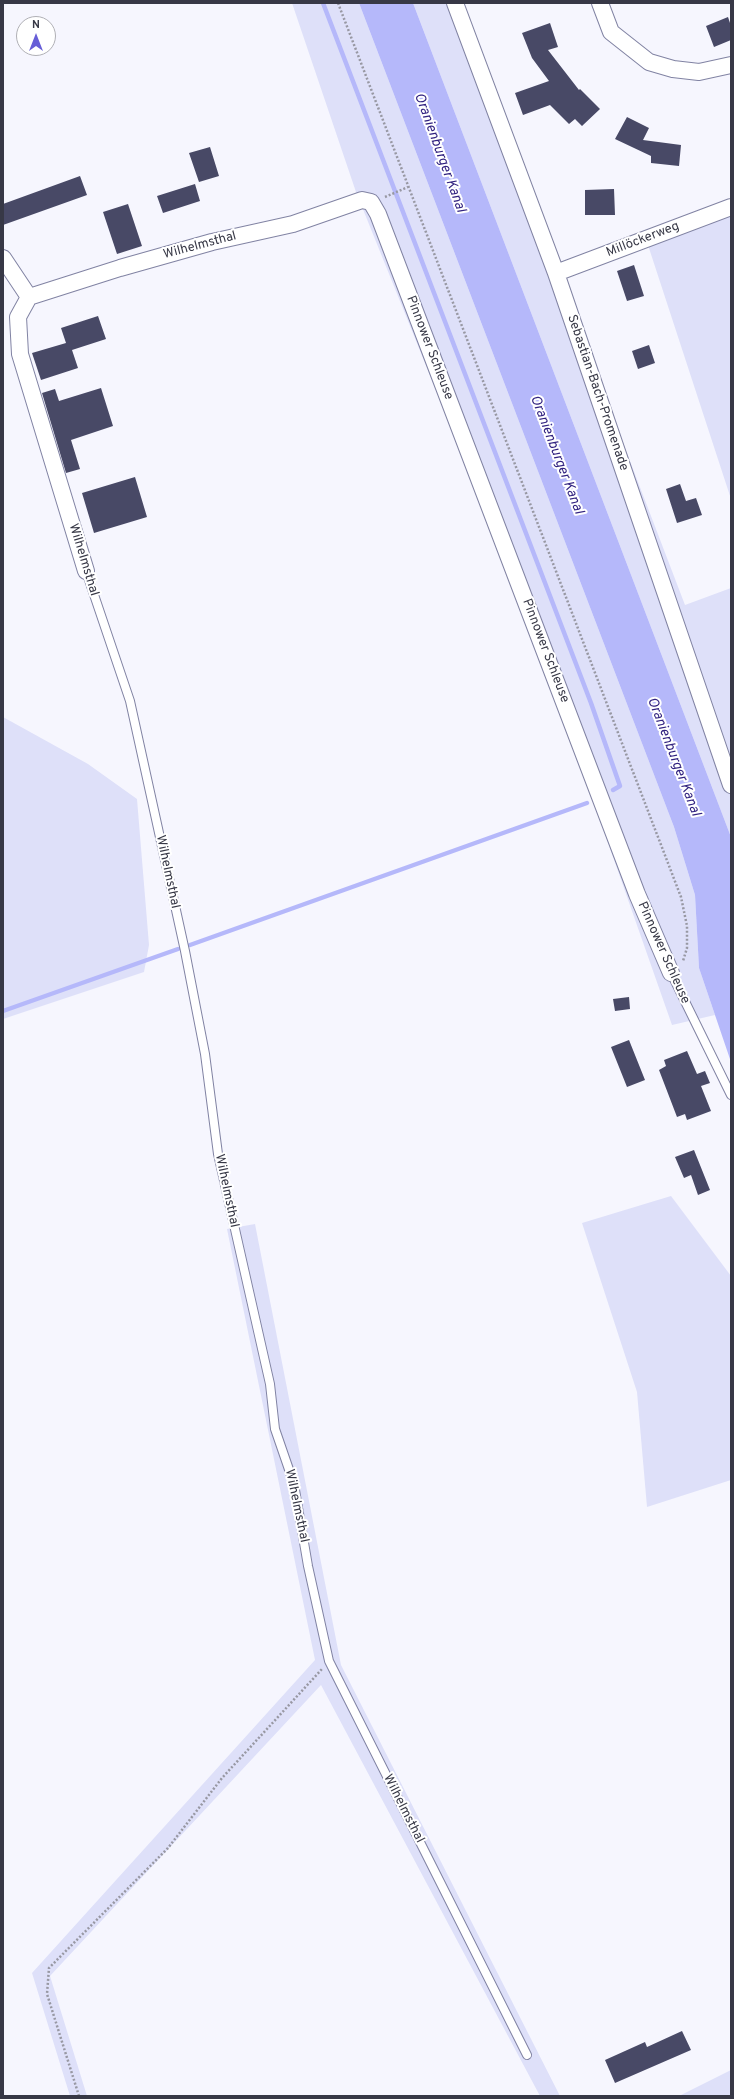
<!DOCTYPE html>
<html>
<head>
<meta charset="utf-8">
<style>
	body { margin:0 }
	#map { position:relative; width:734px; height:2099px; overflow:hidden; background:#f6f6fe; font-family:Overpass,sans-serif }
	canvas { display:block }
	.frame { position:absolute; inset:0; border:4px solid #373846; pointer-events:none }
	.north { position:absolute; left:16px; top:16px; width:40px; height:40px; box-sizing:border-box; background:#fff; border:1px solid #afafb5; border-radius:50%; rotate:0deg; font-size:11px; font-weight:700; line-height:16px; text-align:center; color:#373846 }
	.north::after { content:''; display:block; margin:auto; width:14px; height:18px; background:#675ed7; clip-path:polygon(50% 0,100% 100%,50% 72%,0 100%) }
</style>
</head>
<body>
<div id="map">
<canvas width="734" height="2099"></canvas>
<div class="frame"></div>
<div class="north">N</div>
</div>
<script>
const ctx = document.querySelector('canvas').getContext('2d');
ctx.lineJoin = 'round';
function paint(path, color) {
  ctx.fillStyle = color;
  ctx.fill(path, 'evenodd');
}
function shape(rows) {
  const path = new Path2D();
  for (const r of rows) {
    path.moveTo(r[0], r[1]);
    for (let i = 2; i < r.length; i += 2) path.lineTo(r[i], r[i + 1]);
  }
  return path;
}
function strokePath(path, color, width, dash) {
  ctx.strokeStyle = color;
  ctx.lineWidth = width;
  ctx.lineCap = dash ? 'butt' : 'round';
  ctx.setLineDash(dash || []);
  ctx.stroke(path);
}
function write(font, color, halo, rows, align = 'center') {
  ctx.font = font + ' Overpass,sans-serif';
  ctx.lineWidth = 4;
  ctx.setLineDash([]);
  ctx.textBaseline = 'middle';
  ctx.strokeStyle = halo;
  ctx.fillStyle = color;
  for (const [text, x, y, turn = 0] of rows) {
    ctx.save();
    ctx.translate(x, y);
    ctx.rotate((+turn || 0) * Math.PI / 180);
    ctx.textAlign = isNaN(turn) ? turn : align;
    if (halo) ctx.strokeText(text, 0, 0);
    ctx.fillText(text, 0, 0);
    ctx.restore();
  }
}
paint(shape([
	[292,3,359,3,674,827,695,895,699,968,715,1015,672,1025,599,817,593,780,356,192],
	[413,3,455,3,685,605,731,588,731,837],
	[731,210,731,499,647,242],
	[3,717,88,764,137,799,149,945,144,972,3,1019],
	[671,1196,731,1276,731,1480,647,1507,637,1392,582,1223],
	[255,1224,341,1665,560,2096,540,2096,321,1685,50,1976,87,2096,70,2096,32,1973,315,1660,227,1229],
	[731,2070,731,2096,679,2096]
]), '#dee0f9');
paint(shape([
	[359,3,413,3,731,837,731,1062,699,968,695,895,674,827]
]), '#b5b8fa');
strokePath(shape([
	[323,3,591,703,620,786,613,790],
	[190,945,587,803],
	[3,1011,178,949]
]), '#b5b8fa', 4.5);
paint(shape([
	[728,17,731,26,731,40,714,47,706,26],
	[550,23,558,47,548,50,579,90,580,89,600,109,582,126,575,119,569,124,550,105,523,115,515,93,549,81,532,58,522,33],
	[627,117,649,128,643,140,681,145,679,166,651,163,651,156,615,139],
	[210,147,219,176,199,182,189,153],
	[80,176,87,195,3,225,3,204],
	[195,184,200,201,163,213,157,196],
	[614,189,615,215,585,215,585,190],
	[128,204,142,246,117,254,103,212],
	[634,265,644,296,627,301,617,271],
	[98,316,106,339,72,350,78,368,41,380,32,353,66,343,61,328],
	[649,345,655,363,638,369,632,351],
	[101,388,113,426,71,440,80,469,66,473,42,393,55,389,59,401],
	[135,477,147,517,94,533,82,493],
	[680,484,686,501,696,498,702,515,677,523,666,489],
	[629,997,630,1009,615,1011,613,999],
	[629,1040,645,1080,627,1087,611,1047],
	[687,1051,697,1074,705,1071,710,1083,701,1086,711,1111,687,1120,685,1114,677,1117,659,1070,666,1066,664,1060],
	[694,1150,710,1190,698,1195,691,1175,684,1178,675,1157],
	[682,2031,691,2050,615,2083,605,2060,645,2042,647,2047]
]), '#484966');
const lane = shape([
	[86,571,130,701,185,951,205,1054,218,1154,270,1384,275,1429,294,1484,308,1566,329,1661,527,2055],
	[671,973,731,1095]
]);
const street = shape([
	[455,3,556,273,731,785],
	[600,3,611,32,649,62,673,69,699,72,731,65],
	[3,258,29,297],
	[556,273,731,207],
	[86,571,20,354,18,317,29,297,120,268,212,242,293,224,362,200,371,202,378,214,637,894,671,973]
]);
strokePath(lane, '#8183a3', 10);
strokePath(street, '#8183a3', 18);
strokePath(shape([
	[338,3,681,897,687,926,687,948,683,961],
	[385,197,408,187],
	[79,2096,47,1994,49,1968,168,1848,222,1778,322,1669]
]), '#9898a3', 2.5, [2, 2]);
strokePath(lane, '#fff', 8);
strokePath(street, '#fff', 16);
write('13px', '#373846', '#fff', [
	["Millöckerweg",643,240,-21],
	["Wilhelmsthal",200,246,-15],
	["Pinnower Schleuse",429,348,69],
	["Sebastian-Bach-Promenade",597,393,71],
	["Wilhelmsthal",83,560,73],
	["Pinnower Schleuse",545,651,69],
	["Wilhelmsthal",167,872,78],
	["Pinnower Schleuse",663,953,66],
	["Wilhelmsthal",226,1191,78],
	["Wilhelmsthal",296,1506,78],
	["Wilhelmsthal",403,1809,63]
]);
write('italic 14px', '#322380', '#fff', [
	["Oranienburger Kanal",439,153,70],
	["Oranienburger Kanal",556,455,69],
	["Oranienburger Kanal",673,757,69]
]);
</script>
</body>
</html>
